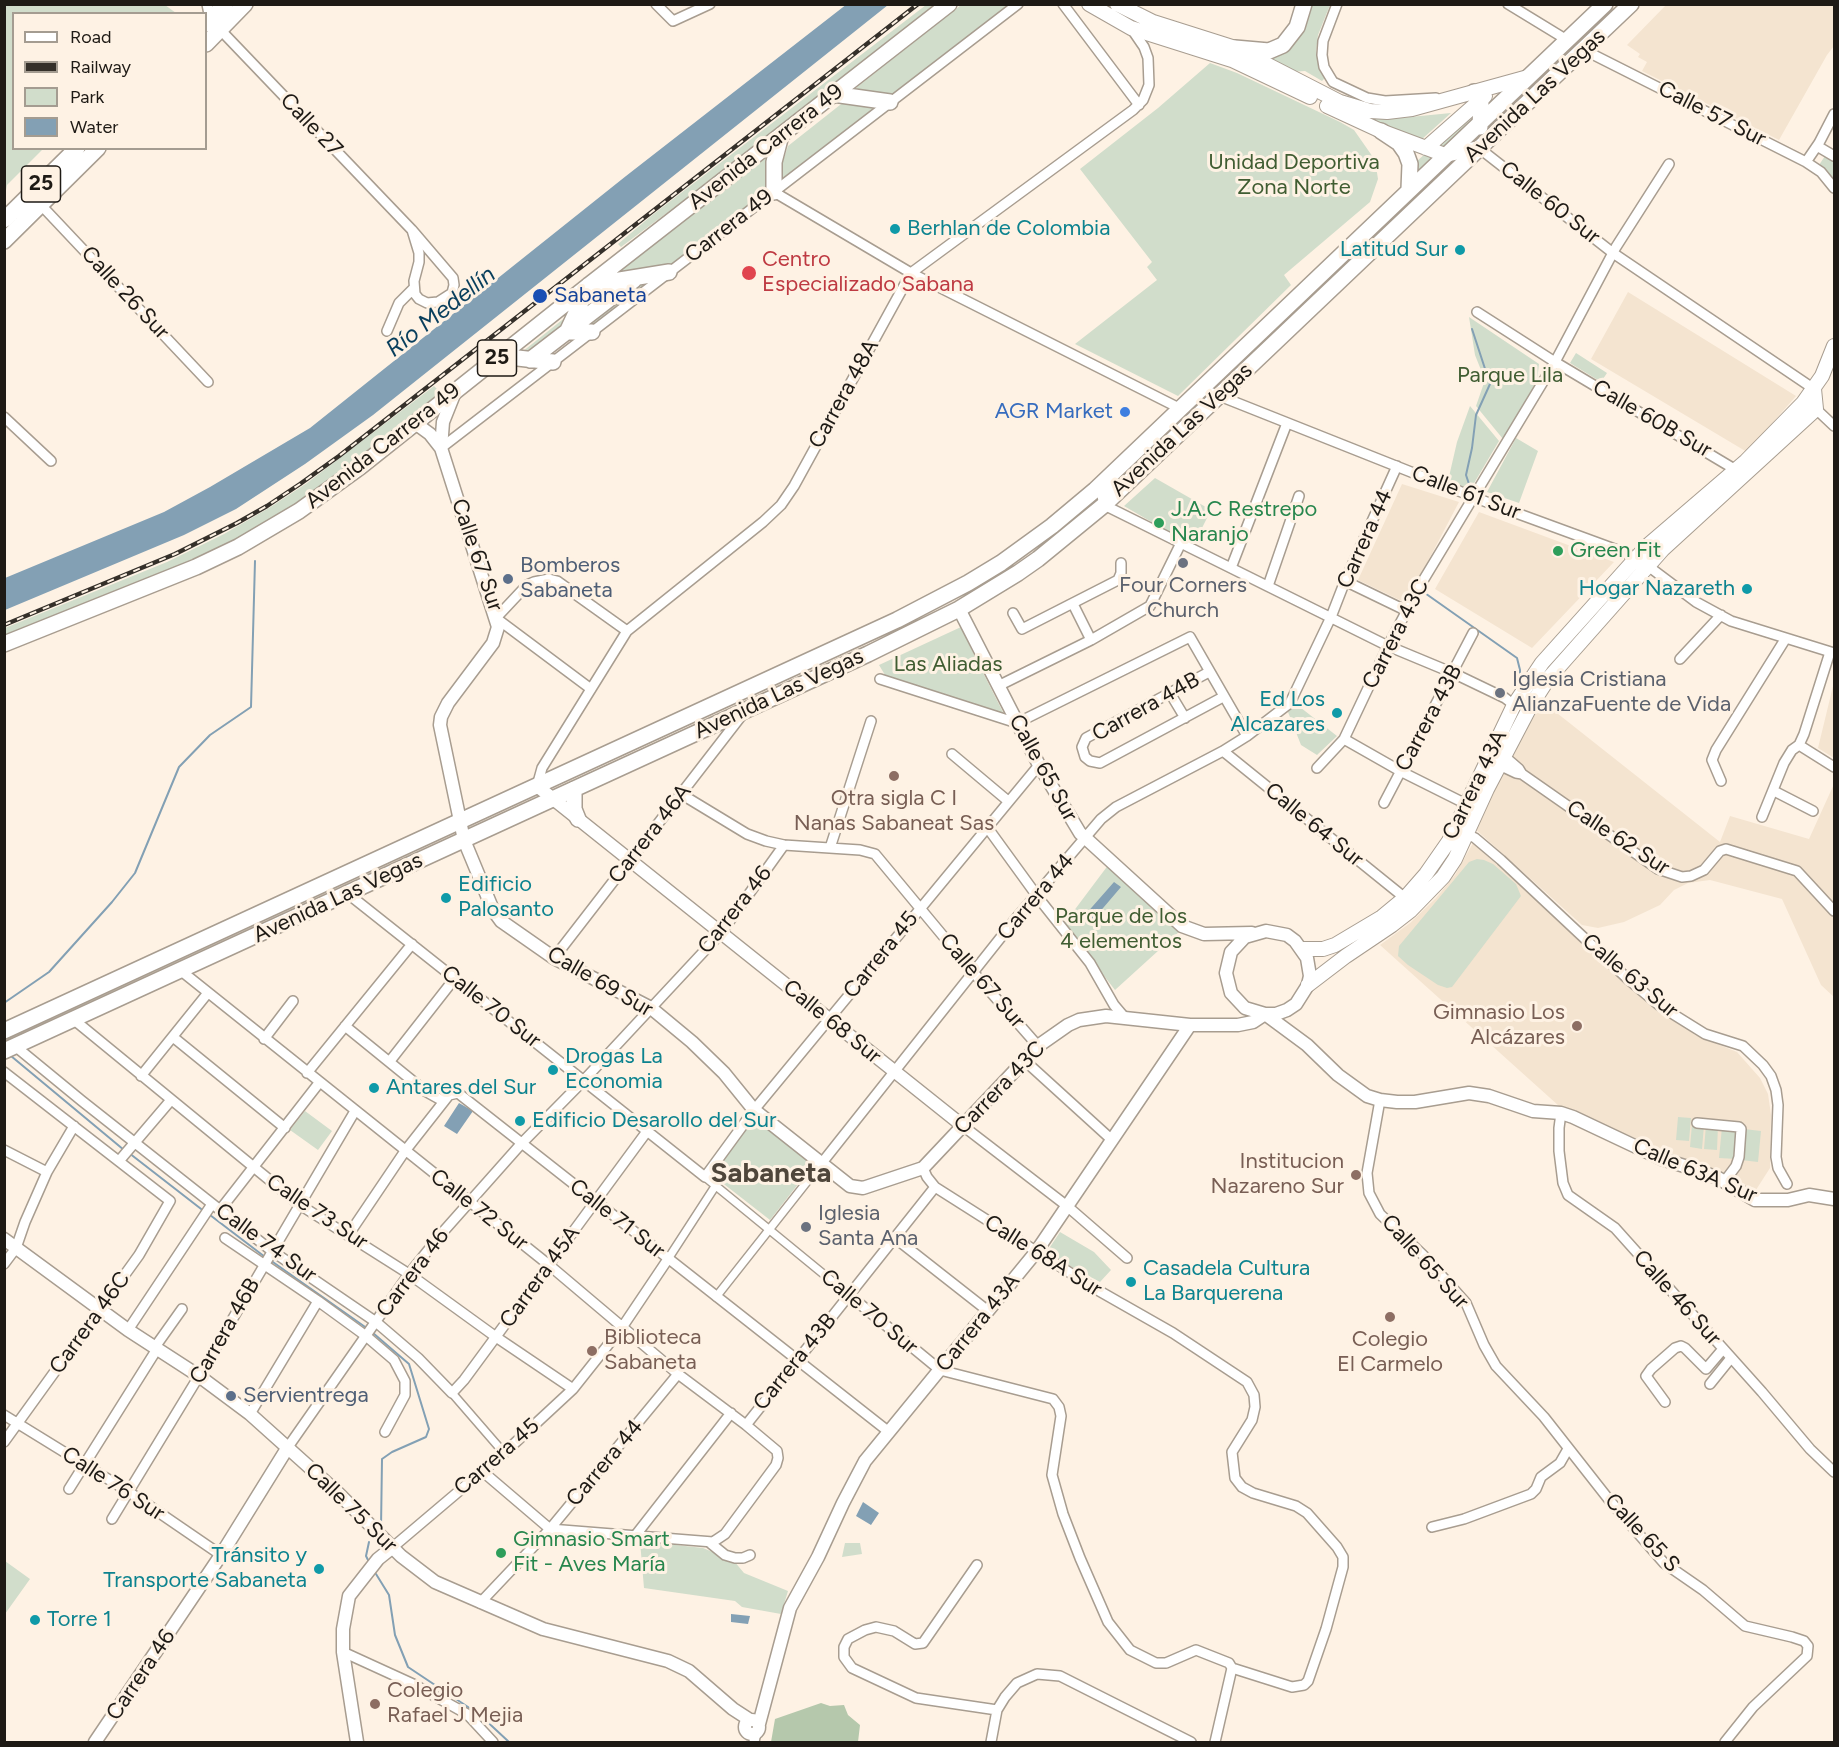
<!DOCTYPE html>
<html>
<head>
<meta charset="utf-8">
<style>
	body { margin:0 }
	#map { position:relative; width:1839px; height:1747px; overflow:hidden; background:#fef2e4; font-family:Figtree,sans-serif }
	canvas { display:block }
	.frame { position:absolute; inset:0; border:6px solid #1e1a15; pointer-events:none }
	.legend { position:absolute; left:12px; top:12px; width:195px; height:138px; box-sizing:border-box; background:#fef2e4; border:2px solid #a49c91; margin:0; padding:8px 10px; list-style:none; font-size:18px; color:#1e1a15 }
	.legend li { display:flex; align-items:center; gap:12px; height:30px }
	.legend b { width:30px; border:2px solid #a49c91 }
</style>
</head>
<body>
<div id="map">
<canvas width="1839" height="1747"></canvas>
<div class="frame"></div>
<ul class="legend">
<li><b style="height:8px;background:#fff"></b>Road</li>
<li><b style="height:8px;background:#35302a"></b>Railway</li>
<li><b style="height:16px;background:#d1ddcb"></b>Park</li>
<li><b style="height:16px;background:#83a0b4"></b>Water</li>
</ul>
</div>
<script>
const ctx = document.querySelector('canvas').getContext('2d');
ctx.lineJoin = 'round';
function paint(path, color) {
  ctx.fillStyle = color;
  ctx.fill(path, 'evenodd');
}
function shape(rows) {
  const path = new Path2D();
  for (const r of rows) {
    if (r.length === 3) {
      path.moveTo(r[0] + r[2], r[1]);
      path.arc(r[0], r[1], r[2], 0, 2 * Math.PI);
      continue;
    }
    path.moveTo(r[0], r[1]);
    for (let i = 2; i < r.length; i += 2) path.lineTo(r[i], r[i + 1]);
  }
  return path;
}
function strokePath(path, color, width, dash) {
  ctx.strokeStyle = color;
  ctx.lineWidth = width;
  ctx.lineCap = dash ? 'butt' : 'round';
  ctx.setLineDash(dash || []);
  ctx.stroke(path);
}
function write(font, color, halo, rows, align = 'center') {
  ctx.font = font + ' Figtree,sans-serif';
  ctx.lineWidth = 6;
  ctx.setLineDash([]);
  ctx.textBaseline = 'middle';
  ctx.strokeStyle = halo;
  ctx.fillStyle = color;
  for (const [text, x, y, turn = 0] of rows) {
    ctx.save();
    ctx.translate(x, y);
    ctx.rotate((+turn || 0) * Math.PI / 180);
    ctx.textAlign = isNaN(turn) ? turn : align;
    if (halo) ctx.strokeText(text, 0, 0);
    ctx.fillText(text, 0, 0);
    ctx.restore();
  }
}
paint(shape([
	[1667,4,1834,5,1834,46,1827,55,1779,140,1642,71,1647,62,1638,57,1640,54,1627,45],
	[1628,292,1796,396,1747,452,1591,359],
	[1402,484,1459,502,1406,603,1358,580],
	[1479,512,1614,562,1532,648,1435,589],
	[1834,682,1834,758,1818,748],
	[1543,702,1720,842,1730,816,1809,839,1834,784,1834,997,1821,985,1782,899,1710,880,1688,883,1674,890,1660,905,1624,922,1598,928,1582,925,1473,827,1505,764],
	[1473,843,1639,994,1674,1017,1695,1035,1737,1052,1760,1078,1768,1094,1771,1115,1770,1168,1754,1193,1728,1177,1559,1106,1380,945,1410,923,1436,898,1455,875]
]), '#f4e4d0');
paint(shape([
	[5,4,165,5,176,13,14,14,14,148,43,149,7,185,5,196],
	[926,5,938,5,730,166,621,247,618,244,651,216],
	[961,5,1009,5,894,95,852,91],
	[1310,5,1330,5,1318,35,1316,51,1319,64,1326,77,1322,81,1305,71,1291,72,1264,56,1282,52,1293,44,1301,31],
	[1210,63,1237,73,1340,122,1354,130,1375,160,1378,179,1370,202,1284,275,1291,285,1178,396,1075,344,1157,280,1147,267,1152,262,1080,169,1158,108],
	[845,101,879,105,781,181,782,164,788,146],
	[1471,112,1479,120,1416,178,1416,162],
	[1357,113,1381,117,1400,118,1451,113,1421,140],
	[1827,153,1834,158,1834,183,1819,165],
	[769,155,769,191,668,269,611,276],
	[655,282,598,326,585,326,637,284],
	[567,316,562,330,536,351,522,352],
	[1469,317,1539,364,1537,381,1503,439,1476,406,1485,380,1475,355],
	[1576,353,1607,373,1601,382,1570,363],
	[434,386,441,393,343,472,284,511,236,539,167,571,5,637,5,628,167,562,224,534,269,508,307,483],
	[1470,406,1499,441,1470,490,1448,481,1457,442],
	[1516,438,1538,451,1519,503,1487,492],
	[1155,478,1211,510,1193,546,1124,506],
	[961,627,976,659,1004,714,885,675,879,665],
	[1296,704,1337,736,1317,755,1301,745,1288,712],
	[1477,859,1484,860,1493,864,1516,884,1521,896,1452,987,1447,988,1438,985,1408,965,1398,956,1399,946,1469,862],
	[1109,864,1180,931,1115,990,1064,924],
	[305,1111,332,1131,318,1150,290,1130],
	[1678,1117,1691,1118,1689,1141,1676,1140],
	[753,1118,813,1165,770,1220,711,1174],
	[1692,1124,1704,1125,1702,1149,1690,1147],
	[1706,1125,1718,1126,1717,1150,1704,1149],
	[1722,1127,1739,1128,1736,1159,1719,1158],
	[1744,1129,1761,1131,1758,1162,1741,1160],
	[1060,1232,1094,1252,1111,1270,1100,1282,1046,1253],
	[640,1541,703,1548,734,1561,744,1573,788,1591,781,1614,742,1607,735,1601,644,1588],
	[845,1543,860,1543,862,1554,842,1557],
	[5,1561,30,1579,5,1614]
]), '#d1ddcb');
paint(shape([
	[821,1703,830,1706,844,1705,848,1715,860,1725,858,1742,771,1742,775,1719]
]), '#b5c8ac');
paint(shape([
	[847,4,888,5,373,415,305,464,236,509,184,535,5,610,5,578,164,512,210,487,310,428,626,176],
	[1114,882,1121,887,1092,921,1085,915],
	[459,1103,473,1111,457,1134,444,1126],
	[863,1502,879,1513,871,1525,856,1516],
	[731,1614,750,1616,748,1624,731,1622]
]), '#83a0b4');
strokePath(shape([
	[1471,490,1466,475,1472,448,1476,415,1490,384,1472,329],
	[1422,591,1517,658,1520,670,1520,687],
	[4,1003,49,972,112,902,135,873,179,767,210,735,251,707,255,561],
	[11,1056,124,1150],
	[129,1153,205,1212],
	[210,1215,265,1257],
	[270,1260,368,1329],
	[373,1333,409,1364,429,1429,426,1437,392,1452,382,1459,381,1528],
	[368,1560,366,1556,369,1542],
	[376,1574,389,1595,395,1635,408,1667,480,1715,509,1742]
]), '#83a0b4', 2);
const pedestrian = shape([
	[705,1177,849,1295],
	[668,1259,716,1185],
	[716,1297,821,1164],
	[452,1393,504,1453]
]);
const minor = shape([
	[207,4,210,19,412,230],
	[656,4,673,21,710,4],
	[1063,4,1139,105],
	[1337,4,1323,41,1322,55,1324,67,1333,82,1367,98,1385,101,1436,98],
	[1508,4,1567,40],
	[1584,50,1806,162,1821,172,1834,188],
	[1817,146,1834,156],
	[1479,148,1613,253,1814,389],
	[1806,162,1819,143,1834,114],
	[774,192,911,273,1181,409],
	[41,205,208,382],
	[412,230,453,278,454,285,452,293,438,302,427,303,419,299,415,294,414,281,419,262,419,253,412,230],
	[1477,312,1555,362,1736,470],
	[387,331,399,303,413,289],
	[1202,389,1489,503,1628,554,1648,566,1696,602,1731,621,1834,653],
	[1816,409,1834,426],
	[4,417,51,461],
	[441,448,1018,4],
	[1113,481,1102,496,1104,505,1388,646,1453,673,1505,698,1514,705],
	[1231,568,1287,423],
	[1345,581,1407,611],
	[1268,586,1299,496],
	[1073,604,1091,640],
	[1013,613,1022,629,1118,580,1121,573,1121,563],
	[1680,659,1721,615],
	[1209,672,1086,738,1082,747,1085,757,1090,761,1100,763,1223,697],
	[880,679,1017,723,1190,637,1247,736],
	[998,686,1091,640,1150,606,1181,543],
	[591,689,496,618,527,585,534,582,549,579,557,581,627,631],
	[1170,693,1185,718],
	[1344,739,1402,772,1466,804],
	[1799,745,1834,767],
	[1223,751,1405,898],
	[952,754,1008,801],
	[1504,756,1519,769,1522,774,1658,869,1682,877,1691,876,1704,870,1720,851,1726,849,1797,871,1834,911],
	[1499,765,1516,773,1522,774],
	[1317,768,1344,739,1388,646,1421,584,1555,362,1616,247,1669,164],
	[1721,781,1712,760,1716,750,1786,638],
	[537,786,542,768,627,631,763,522,781,505,794,486,911,273,1133,110,1143,100,1149,85,1148,58,1144,47,1131,28],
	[1774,791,1813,811],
	[681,794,747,834,766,841,784,845,860,850,875,854,973,972,1038,1046],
	[1384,803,1473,633],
	[1762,817,1784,763,1792,750,1799,745,1804,734,1830,652],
	[987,827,1040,900,1090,963,1114,1005,1125,1018],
	[1467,834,1475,838,1501,860,1629,980,1660,1006,1705,1034,1743,1046,1763,1065,1771,1076,1776,1090,1778,1105,1776,1157,1778,1168,1787,1184],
	[830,848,871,721],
	[347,893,705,1177,754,1110,1039,765],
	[554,958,742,715],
	[180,970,549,1265,678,1374,746,1425,777,1451,778,1458,776,1465,725,1534,713,1542,550,1529,482,1471],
	[73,1019,300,1205,409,1274,496,1337,573,1389],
	[345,1026,425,1091,443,1101],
	[173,1037,285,1128],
	[264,1039,293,1001],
	[15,1046,82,1101,272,1251,376,1322,418,1358,452,1393,464,1380,648,1130],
	[1024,1060,1112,1140],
	[390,1061,455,978],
	[4,1072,170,1201,139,1255,4,1442],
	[307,1073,412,944],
	[141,1076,207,994],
	[1380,1100,1367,1173,1369,1193,1380,1214,1423,1255,1466,1303,1484,1345,1496,1366,1544,1417,1610,1501,1664,1563,1703,1590,1745,1626,1792,1637,1804,1641,1808,1646,1807,1656,1753,1707,1725,1742],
	[1561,1113,1559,1128,1559,1151,1563,1183,1568,1195,1615,1228,1762,1392,1810,1449,1834,1472],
	[1697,1123,1739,1127,1741,1129,1739,1157,1736,1166,1724,1182],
	[963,1126,1067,1206,1127,1258],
	[4,1150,47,1172],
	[119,1161,171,1100],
	[821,1164,1013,922,1101,819,1116,807,1223,751,1247,736,1290,703,1331,617,1345,581,1397,466],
	[923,1168,927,1177,935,1187,1094,1288,1173,1333,1247,1382,1254,1395,1255,1407,1252,1420,1232,1452,1235,1478,1242,1487,1253,1493,1296,1506,1307,1513,1337,1547,1343,1557,1343,1567,1326,1629,1308,1681,1304,1685,1292,1687,1232,1668],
	[220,1210,319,1083],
	[349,1234,405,1151,449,1095,458,1093,889,1432],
	[225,1238,318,1301,366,1336,394,1360,405,1381,405,1395,385,1432],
	[895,1238,988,1311],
	[4,1264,16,1248,25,1222,47,1172,74,1126],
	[849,1295,940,1370,1053,1399,1059,1407,1061,1416,1052,1475,1063,1514,1080,1558,1108,1622,1130,1650,1156,1663,1166,1663,1196,1650,1229,1663,1232,1668,1215,1742],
	[128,1330,212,1204],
	[155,1347,182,1309],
	[1710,1384,1731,1358],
	[1665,1402,1646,1376,1651,1369,1675,1348,1681,1346,1685,1348,1706,1369,1723,1349],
	[250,1414,318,1301],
	[4,1415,129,1492,221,1555],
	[746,1425,935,1187],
	[288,1447,409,1274,442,1233,521,1144,584,1080,721,933,784,845],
	[69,1489,157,1349],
	[112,1519,199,1376,355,1111],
	[1432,1527,1464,1519,1531,1494,1536,1489,1541,1477,1560,1463,1568,1449],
	[635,1536,731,1413],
	[709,1542,725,1555,735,1558,743,1558,750,1555],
	[393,1547,504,1453,573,1389,623,1326,668,1259],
	[977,1565,923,1643,915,1644,894,1631,876,1627,865,1630,848,1639,844,1647,844,1657,852,1668,916,1698,997,1710],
	[480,1603,550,1529,678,1374],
	[343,1652,413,1684,467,1714,493,1742],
	[754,1742,756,1732],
	[991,1742,997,1710,1005,1697,1017,1683,1037,1674,1060,1676,1191,1742]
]);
const tertiary = shape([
	[455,392,443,422,441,448,498,627,493,643,448,703,441,717,440,725,464,840,493,910,501,921,554,958,651,1008,692,1042,724,1073,754,1110,850,1186,863,1188,923,1168,1038,1046,1068,1025,1079,1020,1106,1016,1190,1025,1238,1025,1253,1022,1265,1014,1276,1014,1287,1010,1296,1004,1308,985,1310,976,1307,958,1295,941,1287,935,1266,931,1245,937,1231,952,1226,973,1231,993,1245,1008,1265,1014,1307,1045,1338,1075,1367,1096,1380,1100,1397,1102,1415,1102,1469,1093,1489,1096,1533,1111,1561,1113,1573,1117,1662,1159,1697,1170,1718,1178,1755,1200,1788,1200,1809,1195,1834,1199],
	[415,423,430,434,441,448],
	[959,609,1039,765,1080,833,1182,926,1204,934,1252,933],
	[537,786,963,1126],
	[4,1239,128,1330,199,1376,250,1414,337,1492,401,1556,435,1582,543,1629,668,1661,689,1671,733,1709,750,1720],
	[752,1727,7],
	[759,1724,790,1608,818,1557,843,1503,865,1461,1036,1252,1190,1025],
	[95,1742,221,1555,288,1447],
	[357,1742,343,1652,343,1629,349,1596,378,1559,393,1547]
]);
const secondary = shape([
	[1089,4,1131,28,1232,60,1310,97],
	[1117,4,1153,22,1235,48,1340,102,1370,111,1387,112,1412,109,1528,77],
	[1327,106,1381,131,1445,155,1479,148],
	[1426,148,1485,96],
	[1303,949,1323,949,1335,945,1382,917,1405,898,1426,874,1449,841,1514,705,1542,663,1647,546,1746,461,1803,403,1822,376,1834,346],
	[1308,985,1346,956,1392,925,1410,911,1443,877,1455,859,1487,789,1530,707,1548,679,1663,549,1816,409,1814,389]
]);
const primary = shape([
	[1474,92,1481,100,1480,127],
	[1381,131,1399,143,1406,153,1410,164,1409,189],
	[574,789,574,809,578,819],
	[4,1031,897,620,968,583,1001,563,1052,526,1095,490,1605,4],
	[4,1051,868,654,959,609,1018,573,1038,559,1104,505,1631,4]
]);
const trunk = shape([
	[206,24,225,4],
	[206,44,245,4],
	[1235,48,1269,51,1283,45,1297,27,1304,4],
	[833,94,890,102],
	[774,192,774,162,781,135],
	[4,220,77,148],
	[4,241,98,148],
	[592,332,567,332,589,285,669,272],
	[500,356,553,362],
	[530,360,634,280],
	[4,644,196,567,238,547,299,511,360,467,589,285,949,4]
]);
strokePath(pedestrian, '#a89d90', 10);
strokePath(minor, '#a89d90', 12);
strokePath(tertiary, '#a89d90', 15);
strokePath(secondary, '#a89d90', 16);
strokePath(primary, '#a89d90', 18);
strokePath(trunk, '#a89d90', 18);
strokePath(pedestrian, '#fff', 7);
strokePath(minor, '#fff', 9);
strokePath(tertiary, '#fff', 12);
strokePath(secondary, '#fff', 14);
strokePath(primary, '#fff', 15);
strokePath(trunk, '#fff', 15);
const rail = shape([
	[4,625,175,554,237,523,267,506,300,484,339,456,918,4]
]);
strokePath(rail, '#35302a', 4.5);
strokePath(rail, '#fef2e4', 2, [7]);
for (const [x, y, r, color] of [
	[895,229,6,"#0f9aa8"],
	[1460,250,6,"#0f9aa8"],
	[749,273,8,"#e0444e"],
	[540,296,8,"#1a4fb4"],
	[1125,412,6,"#3f7fe0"],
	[1159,523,6,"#2e9e5b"],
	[1558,551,6,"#2e9e5b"],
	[1183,563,6,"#6b7280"],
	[508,579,6,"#5c6f8a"],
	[1747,589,6,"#0f9aa8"],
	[1500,693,6,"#6b7280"],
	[1337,713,6,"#0f9aa8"],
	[894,776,6,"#8d6e63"],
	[446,898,6,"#0f9aa8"],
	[1577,1026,6,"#8d6e63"],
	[553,1070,6,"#0f9aa8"],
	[374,1088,6,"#0f9aa8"],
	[520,1121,6,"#0f9aa8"],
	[1356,1175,6,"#8d6e63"],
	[806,1227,6,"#6b7280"],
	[1131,1282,6,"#0f9aa8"],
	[1390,1317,6,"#8d6e63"],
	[592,1351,6,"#8d6e63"],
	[231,1396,6,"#5c6f8a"],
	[501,1553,6,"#2e9e5b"],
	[319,1569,6,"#0f9aa8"],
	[35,1620,6,"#0f9aa8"],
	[375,1704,6,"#8d6e63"]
]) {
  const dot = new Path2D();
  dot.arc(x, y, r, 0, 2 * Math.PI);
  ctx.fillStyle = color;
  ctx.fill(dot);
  strokePath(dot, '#fef2e4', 2);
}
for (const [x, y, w] of [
	[41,184,39],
	[497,358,39]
]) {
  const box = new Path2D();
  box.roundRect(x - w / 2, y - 18, w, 36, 4.5);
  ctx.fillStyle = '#fef2e4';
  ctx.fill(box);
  strokePath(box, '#1e1a15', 1.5);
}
write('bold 21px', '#1e1a15', null, [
	["25",41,184],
	["25",497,358]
]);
write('22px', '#1e1a15', '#fef2e4', [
	["Avenida Las Vegas",1535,96,-43],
	["Calle 57 Sur",1712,114,27],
	["Calle 27",311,125,46],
	["Avenida Carrera 49",766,147,-38],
	["Calle 60 Sur",1550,203,38],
	["Carrera 49",729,226,-38],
	["Calle 26 Sur",125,293,47],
	["Carrera 48A",844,394,-61],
	["Calle 60B Sur",1652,419,30],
	["Avenida Las Vegas",1182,430,-43],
	["Avenida Carrera 49",383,446,-38],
	["Calle 61 Sur",1466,493,21],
	["Carrera 44",1365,539,-66],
	["Calle 67 Sur",477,555,71],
	["Carrera 43C",1396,634,-63],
	["Avenida Las Vegas",779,694,-25],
	["Carrera 44B",1146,707,-29],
	["Carrera 43B",1429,718,-62],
	["Calle 65 Sur",1043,768,61],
	["Carrera 43A",1475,785,-64],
	["Calle 64 Sur",1314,825,39],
	["Carrera 46A",650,834,-52],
	["Calle 62 Sur",1618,838,33],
	["Carrera 44",1036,897,-50],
	["Avenida Las Vegas",338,898,-25],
	["Carrera 46",735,910,-52],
	["Carrera 45",881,955,-51],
	["Calle 63 Sur",1630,976,40],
	["Calle 67 Sur",982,981,49],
	["Calle 69 Sur",600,982,30],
	["Calle 70 Sur",491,1007,38],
	["Calle 68 Sur",832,1022,39],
	["Carrera 43C",1000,1088,-46],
	["Calle 63A Sur",1695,1171,23],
	["Calle 72 Sur",479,1210,38],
	["Calle 73 Sur",317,1212,34],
	["Calle 71 Sur",617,1219,38],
	["Calle 74 Sur",266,1243,36],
	["Calle 68A Sur",1043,1256,32],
	["Calle 65 Sur",1425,1262,48],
	["Carrera 46",413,1273,-53],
	["Carrera 45A",540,1277,-54],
	["Calle 46 Sur",1677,1298,48],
	["Calle 70 Sur",869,1312,40],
	["Carrera 46C",90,1323,-54],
	["Carrera 43A",978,1323,-51],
	["Carrera 46B",225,1331,-60],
	["Carrera 43B",795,1362,-51],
	["Carrera 45",497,1457,-41],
	["Carrera 44",605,1463,-50],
	["Calle 76 Sur",113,1484,33],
	["Calle 75 Sur",351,1508,44],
	["Calle 65 S",1642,1533,47],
	["Carrera 46",141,1675,-56]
]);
write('22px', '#405d32', '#fef2e4', [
	["Unidad Deportiva",1294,163],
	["Zona Norte",1294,188],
	["Parque Lila",1510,376],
	["Las Aliadas",948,665],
	["Parque de los",1121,917],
	["4 elementos",1121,942]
]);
write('22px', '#0d838f', '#fef2e4', [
	["Berhlan de Colombia",907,229],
	["Latitud Sur",1448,250,"right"],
	["Hogar Nazareth",1735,589,"right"],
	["Ed Los",1325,700,"right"],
	["Alcazares",1325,725,"right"],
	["Edificio",458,885],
	["Palosanto",458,910],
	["Drogas La",565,1057],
	["Economia",565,1082],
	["Antares del Sur",386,1088],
	["Edificio Desarollo del Sur",532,1121],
	["Casadela Cultura",1143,1269],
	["La Barquerena",1143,1294],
	["Tránsito y",307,1556,"right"],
	["Transporte Sabaneta",307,1581,"right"],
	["Torre 1",47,1620]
], 'left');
write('22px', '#be3a42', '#fef2e4', [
	["Centro",762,260],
	["Especializado Sabana",762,285]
], 'left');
write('22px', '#164399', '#fef2e4', [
	["Sabaneta",554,296]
], 'left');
write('22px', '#366cbe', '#fef2e4', [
	["AGR Market",1113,412]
], 'right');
write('22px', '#27864d', '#fef2e4', [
	["J.A.C Restrepo",1171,510],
	["Naranjo",1171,535],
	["Green Fit",1570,551],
	["Gimnasio Smart",513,1540],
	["Fit - Aves María",513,1565]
], 'left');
write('22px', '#4e5e75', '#fef2e4', [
	["Bomberos",520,566],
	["Sabaneta",520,591],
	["Servientrega",243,1396]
], 'left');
write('22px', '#5b616d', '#fef2e4', [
	["Four Corners",1183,586,"center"],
	["Church",1183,611,"center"],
	["Iglesia Cristiana",1512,680],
	["AlianzaFuente de Vida",1512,705],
	["Iglesia",818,1214],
	["Santa Ana",818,1239]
], 'left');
write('22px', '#785e54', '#fef2e4', [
	["Otra sigla C I",894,799],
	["Nanas Sabaneat Sas",894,824],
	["Gimnasio Los",1565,1013,"right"],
	["Alcázares",1565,1038,"right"],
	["Institucion",1344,1162,"right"],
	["Nazareno Sur",1344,1187,"right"],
	["Biblioteca",604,1338,"left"],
	["Sabaneta",604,1363,"left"],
	["Colegio",1390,1340],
	["El Carmelo",1390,1365],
	["Colegio",387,1691,"left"],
	["Rafael J Mejia",387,1716,"left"]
]);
write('italic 24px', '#083e5c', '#fef2e4', [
	["Río Medellín",441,312,-38]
]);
write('bold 28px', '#4f463b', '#fef2e4', [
	["Sabaneta",771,1174]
]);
</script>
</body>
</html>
